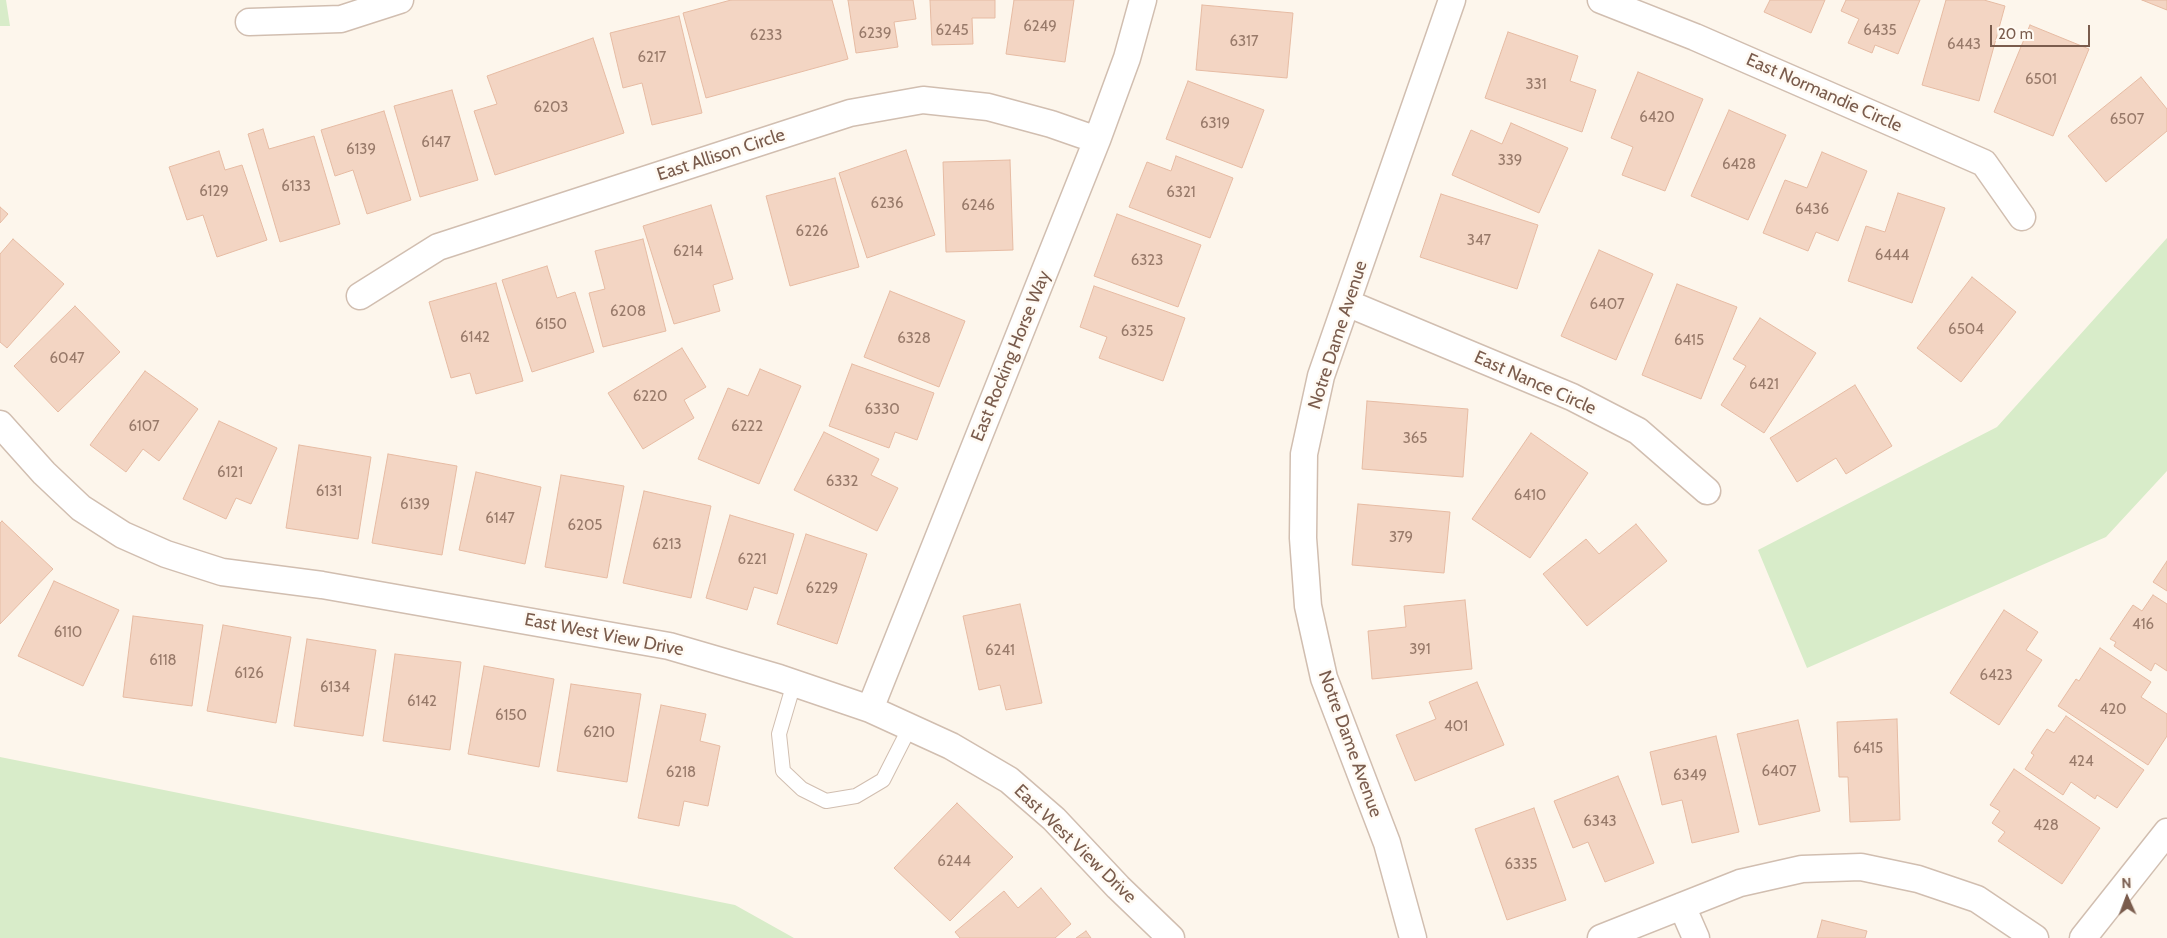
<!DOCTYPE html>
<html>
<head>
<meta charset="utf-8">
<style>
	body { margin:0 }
	#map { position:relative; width:2167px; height:938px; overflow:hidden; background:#fdf6ec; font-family:Cabin,sans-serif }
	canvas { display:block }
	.north { position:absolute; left:2102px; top:873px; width:50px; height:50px; -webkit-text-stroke:4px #fffaf3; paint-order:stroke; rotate:358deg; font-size:14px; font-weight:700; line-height:20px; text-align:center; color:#7a5c4d }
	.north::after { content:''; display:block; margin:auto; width:18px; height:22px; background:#7a5c4d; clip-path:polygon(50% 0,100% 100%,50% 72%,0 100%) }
	.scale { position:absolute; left:1990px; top:25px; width:100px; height:22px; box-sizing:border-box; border:2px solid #7a5c4d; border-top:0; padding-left:6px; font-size:15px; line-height:18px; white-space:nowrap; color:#7a5c4d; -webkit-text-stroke:4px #fffaf3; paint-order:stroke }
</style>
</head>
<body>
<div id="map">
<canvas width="2167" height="938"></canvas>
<div class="north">N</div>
<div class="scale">20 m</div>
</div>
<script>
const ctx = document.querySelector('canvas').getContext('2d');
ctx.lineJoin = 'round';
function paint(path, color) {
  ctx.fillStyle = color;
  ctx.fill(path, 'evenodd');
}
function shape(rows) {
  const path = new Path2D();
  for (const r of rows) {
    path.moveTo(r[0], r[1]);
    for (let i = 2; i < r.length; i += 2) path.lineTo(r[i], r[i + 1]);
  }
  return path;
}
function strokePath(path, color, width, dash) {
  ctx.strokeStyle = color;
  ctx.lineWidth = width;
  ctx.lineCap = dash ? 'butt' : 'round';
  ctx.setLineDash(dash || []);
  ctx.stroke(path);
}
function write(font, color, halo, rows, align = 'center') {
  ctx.font = font + ' Cabin,sans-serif';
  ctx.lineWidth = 5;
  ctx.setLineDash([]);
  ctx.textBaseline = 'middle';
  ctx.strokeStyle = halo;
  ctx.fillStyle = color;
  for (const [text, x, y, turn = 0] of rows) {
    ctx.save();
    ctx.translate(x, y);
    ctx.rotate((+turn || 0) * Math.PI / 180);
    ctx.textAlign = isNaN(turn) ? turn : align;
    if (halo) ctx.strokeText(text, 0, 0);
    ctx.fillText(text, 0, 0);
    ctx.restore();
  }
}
paint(shape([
	[0,0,6,0,10,26,0,26],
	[2167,238,2167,471,2106,537,1807,668,1758,550,1997,427],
	[0,757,735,905,794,938,0,938]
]), '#d8ecc9');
const building = shape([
	[731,0,832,0,848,59,706,98,683,13,731,0],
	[848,0,913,0,916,19,894,22,898,47,856,53,848,0],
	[930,0,995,0,995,18,972,18,973,44,932,45,930,0],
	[1014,0,1074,0,1065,62,1006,54,1014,0],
	[1770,0,1825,0,1811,33,1764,12,1770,0],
	[1846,0,1920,0,1898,54,1875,45,1872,53,1848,43,1859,19,1841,11,1846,0],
	[1946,0,1984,0,2005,6,1979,101,1922,85,1946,0],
	[2142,0,2167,0,2167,10,2142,0],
	[1202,5,1293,13,1287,78,1196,70,1202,5],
	[679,16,702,113,652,125,642,83,623,88,610,33,679,16],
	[2030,25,2089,49,2053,136,1994,112,2030,25],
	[1508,32,1578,56,1570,81,1596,90,1582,132,1485,98,1508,32],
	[593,38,624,133,495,175,474,111,497,104,487,76,593,38],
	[1638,72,1703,99,1665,191,1622,175,1633,147,1611,138,1638,72],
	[2141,77,2167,109,2167,131,2106,182,2068,136,2141,77],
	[1188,81,1264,110,1242,168,1166,139,1188,81],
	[452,90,478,180,420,197,394,106,452,90],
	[1729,110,1786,135,1748,220,1691,196,1729,110],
	[384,111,411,200,367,214,353,170,335,176,321,130,384,111],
	[1511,123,1568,148,1539,213,1452,175,1471,130,1502,144,1511,123],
	[263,129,269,149,314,136,340,224,280,242,248,134,263,129],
	[906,150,935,235,867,258,839,173,906,150],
	[219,151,225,170,242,165,267,240,217,257,203,215,187,220,169,167,219,151],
	[1822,152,1867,171,1838,241,1816,232,1808,251,1763,233,1785,180,1807,188,1822,152],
	[1176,156,1233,178,1210,238,1129,207,1147,162,1171,171,1176,156],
	[1010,160,1013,250,946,252,943,162,1010,160],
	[835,178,859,267,790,286,766,196,835,178],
	[1898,193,1945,208,1912,303,1848,281,1866,226,1885,232,1898,193],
	[1441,194,1538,225,1517,289,1420,257,1441,194],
	[711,205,733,279,713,285,720,311,674,324,643,226,711,205],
	[0,207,8,214,0,223,0,207],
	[1117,214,1201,245,1178,307,1094,276,1117,214],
	[13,239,64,284,7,348,0,342,0,254,13,239],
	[643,239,666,331,603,347,589,293,605,289,595,251,643,239],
	[1599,250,1653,274,1616,360,1561,336,1599,250],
	[547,266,557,298,575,292,594,352,532,372,502,280,547,266],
	[1972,277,2016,312,1961,382,1917,348,1972,277],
	[496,283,523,381,476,394,470,373,451,378,429,302,496,283],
	[1677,284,1737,307,1701,399,1642,375,1677,284],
	[1094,286,1185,318,1163,381,1099,358,1107,337,1080,327,1094,286],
	[890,291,965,321,939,387,864,357,890,291],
	[75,306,120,352,58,412,14,366,75,306],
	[1760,318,1816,353,1764,433,1721,405,1746,366,1733,359,1760,318],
	[682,348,706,387,684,400,694,418,643,449,608,393,682,348],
	[852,364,934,393,917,440,895,432,889,448,829,426,852,364],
	[760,369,801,386,759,484,698,459,728,388,748,396,760,369],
	[145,371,198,409,159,461,143,449,126,472,90,445,145,371],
	[1855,385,1892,446,1846,474,1836,458,1797,482,1770,438,1855,385],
	[1367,401,1468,409,1463,477,1362,469,1367,401],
	[219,421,277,448,251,504,236,498,226,519,183,499,219,421],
	[824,432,879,459,871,475,898,488,877,531,794,490,824,432],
	[1531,433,1588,473,1530,558,1472,519,1531,433],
	[299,445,371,457,358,539,286,528,299,445],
	[388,454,457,466,442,555,372,543,388,454],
	[476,472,541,487,525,564,459,550,476,472],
	[561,475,624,486,607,578,545,567,561,475],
	[644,491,711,506,691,598,623,583,644,491],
	[1358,504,1450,512,1444,573,1352,565,1358,504],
	[730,515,794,534,777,594,754,587,747,610,706,598,730,515],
	[2,521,53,569,0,624,0,523,2,521],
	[1636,524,1667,561,1587,626,1543,574,1586,539,1599,554,1636,524],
	[806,534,867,554,837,644,777,624,806,534],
	[2167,561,2167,591,2153,582,2167,561],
	[54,581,119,610,83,686,18,656,54,581],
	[2153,595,2167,604,2167,671,2155,663,2151,671,2114,646,2116,642,2110,639,2133,605,2142,611,2153,595],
	[1465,600,1472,669,1372,679,1368,631,1406,627,1404,606,1465,600],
	[1020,604,1042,703,1006,710,1000,685,979,690,963,616,1020,604],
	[2004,610,2038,632,2026,650,2042,660,1999,725,1950,693,2004,610],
	[133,616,203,625,192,706,123,697,133,616],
	[223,625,291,637,276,723,207,711,223,625],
	[307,639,376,650,363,736,294,726,307,639],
	[2100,648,2151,682,2141,697,2167,714,2167,736,2148,765,2058,706,2076,679,2079,681,2100,648],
	[395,654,461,662,450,750,383,741,395,654],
	[484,666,554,679,539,767,468,754,484,666],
	[1477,682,1504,745,1415,781,1396,735,1436,719,1429,702,1477,682],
	[571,684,641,694,627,782,557,771,571,684],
	[661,705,706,714,700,741,720,746,708,806,684,801,679,826,638,818,661,705],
	[2066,716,2144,770,2117,808,2097,795,2095,799,2071,782,2063,795,2025,769,2034,755,2031,753,2047,729,2054,733,2066,716],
	[1897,719,1900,820,1850,822,1848,777,1839,777,1837,722,1897,719],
	[1798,720,1820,811,1759,825,1737,734,1798,720],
	[1716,736,1739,832,1692,843,1682,800,1662,805,1650,752,1716,736],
	[2014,769,2100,828,2062,884,1998,841,2005,832,1992,823,2000,811,1990,805,2014,769],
	[1618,776,1654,863,1605,882,1588,842,1573,848,1554,801,1618,776],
	[957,803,1013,857,950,921,894,868,957,803],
	[1534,808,1566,900,1507,920,1475,829,1534,808],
	[1041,888,1071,924,1055,938,960,938,955,932,1004,891,1018,908,1041,888],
	[1822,920,1867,931,1865,938,1817,938,1822,920],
	[1086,931,1091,938,1076,938,1086,931]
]);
paint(building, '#f3d5c3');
strokePath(building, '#e6bba3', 1);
const lane = shape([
	[794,683,779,734,783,771,802,789,826,801,856,796,883,780,910,727]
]);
const street = shape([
	[1601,0,1695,37,1984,163,2022,217],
	[249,22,341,19,400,0],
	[360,296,438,247,850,113,923,100,988,107,1051,124,1097,140],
	[1347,303,1572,397,1638,431,1707,491],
	[0,424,44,473,81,508,123,535,166,554,222,572,322,585,669,646,779,678,870,709,951,746,1009,780,1054,819,1118,887,1171,938],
	[870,709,1097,140,1127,58,1143,0],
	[1682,906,1696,938],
	[1413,938,1387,843,1324,678,1308,606,1303,538,1304,454,1321,376,1452,0],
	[1601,938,1740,883,1802,869,1861,867,1918,879,1977,899,2035,938],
	[2083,938,2167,832]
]);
strokePath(lane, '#d1beb0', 16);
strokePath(street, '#d1beb0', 29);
strokePath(lane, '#fff', 14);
strokePath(street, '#fff', 26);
write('15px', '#987a6a', null, [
	["6249",1040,27],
	["6245",952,31],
	["6435",1880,31],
	["6239",875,34],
	["6233",766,36],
	["6317",1244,42],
	["6443",1964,45],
	["6217",652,58],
	["6501",2041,80],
	["331",1536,85],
	["6203",551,108],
	["6420",1657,118],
	["6507",2127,120],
	["6319",1215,124],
	["6147",436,143],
	["6139",361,150],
	["339",1510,161],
	["6428",1739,165],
	["6133",296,187],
	["6129",214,192],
	["6321",1181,193],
	["6236",887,204],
	["6246",978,206],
	["6436",1812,210],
	["6226",812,232],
	["347",1479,241],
	["6214",688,252],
	["6444",1892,256],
	["6323",1147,261],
	["6407",1607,305],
	["6208",628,312],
	["6150",551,325],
	["6504",1966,330],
	["6325",1137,332],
	["6142",475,338],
	["6328",914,339],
	["6415",1689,341],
	["6047",67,359],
	["6421",1764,385],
	["6220",650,397],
	["6330",882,410],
	["6107",144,427],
	["6222",747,427],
	["365",1415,439],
	["6121",230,473],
	["6332",842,482],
	["6131",329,492],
	["6410",1530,496],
	["6139",415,505],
	["6147",500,519],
	["6205",585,526],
	["379",1401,538],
	["6213",667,545],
	["6221",752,560],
	["6229",822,589],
	["416",2143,625],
	["6110",68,633],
	["391",1420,650],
	["6241",1000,651],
	["6118",163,661],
	["6126",249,674],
	["6423",1996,676],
	["6134",335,688],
	["6142",422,702],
	["420",2113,710],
	["6150",511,716],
	["401",1456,727],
	["6210",599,733],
	["6415",1868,749],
	["424",2081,762],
	["6407",1779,772],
	["6218",681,773],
	["6349",1690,776],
	["6343",1600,822],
	["428",2046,826],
	["6244",954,862],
	["6335",1521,865]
]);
write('18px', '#7a5c4d', '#fffaf3', [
	["East Normandie Circle",1824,93,24],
	["East Allison Circle",721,155,-18],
	["Notre Dame Avenue",1338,335,-72],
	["East Rocking Horse Way",1011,356,-68],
	["East Nance Circle",1535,383,24],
	["East West View Drive",604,635,11],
	["Notre Dame Avenue",1350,744,70],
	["East West View Drive",1075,844,44]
]);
</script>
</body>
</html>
